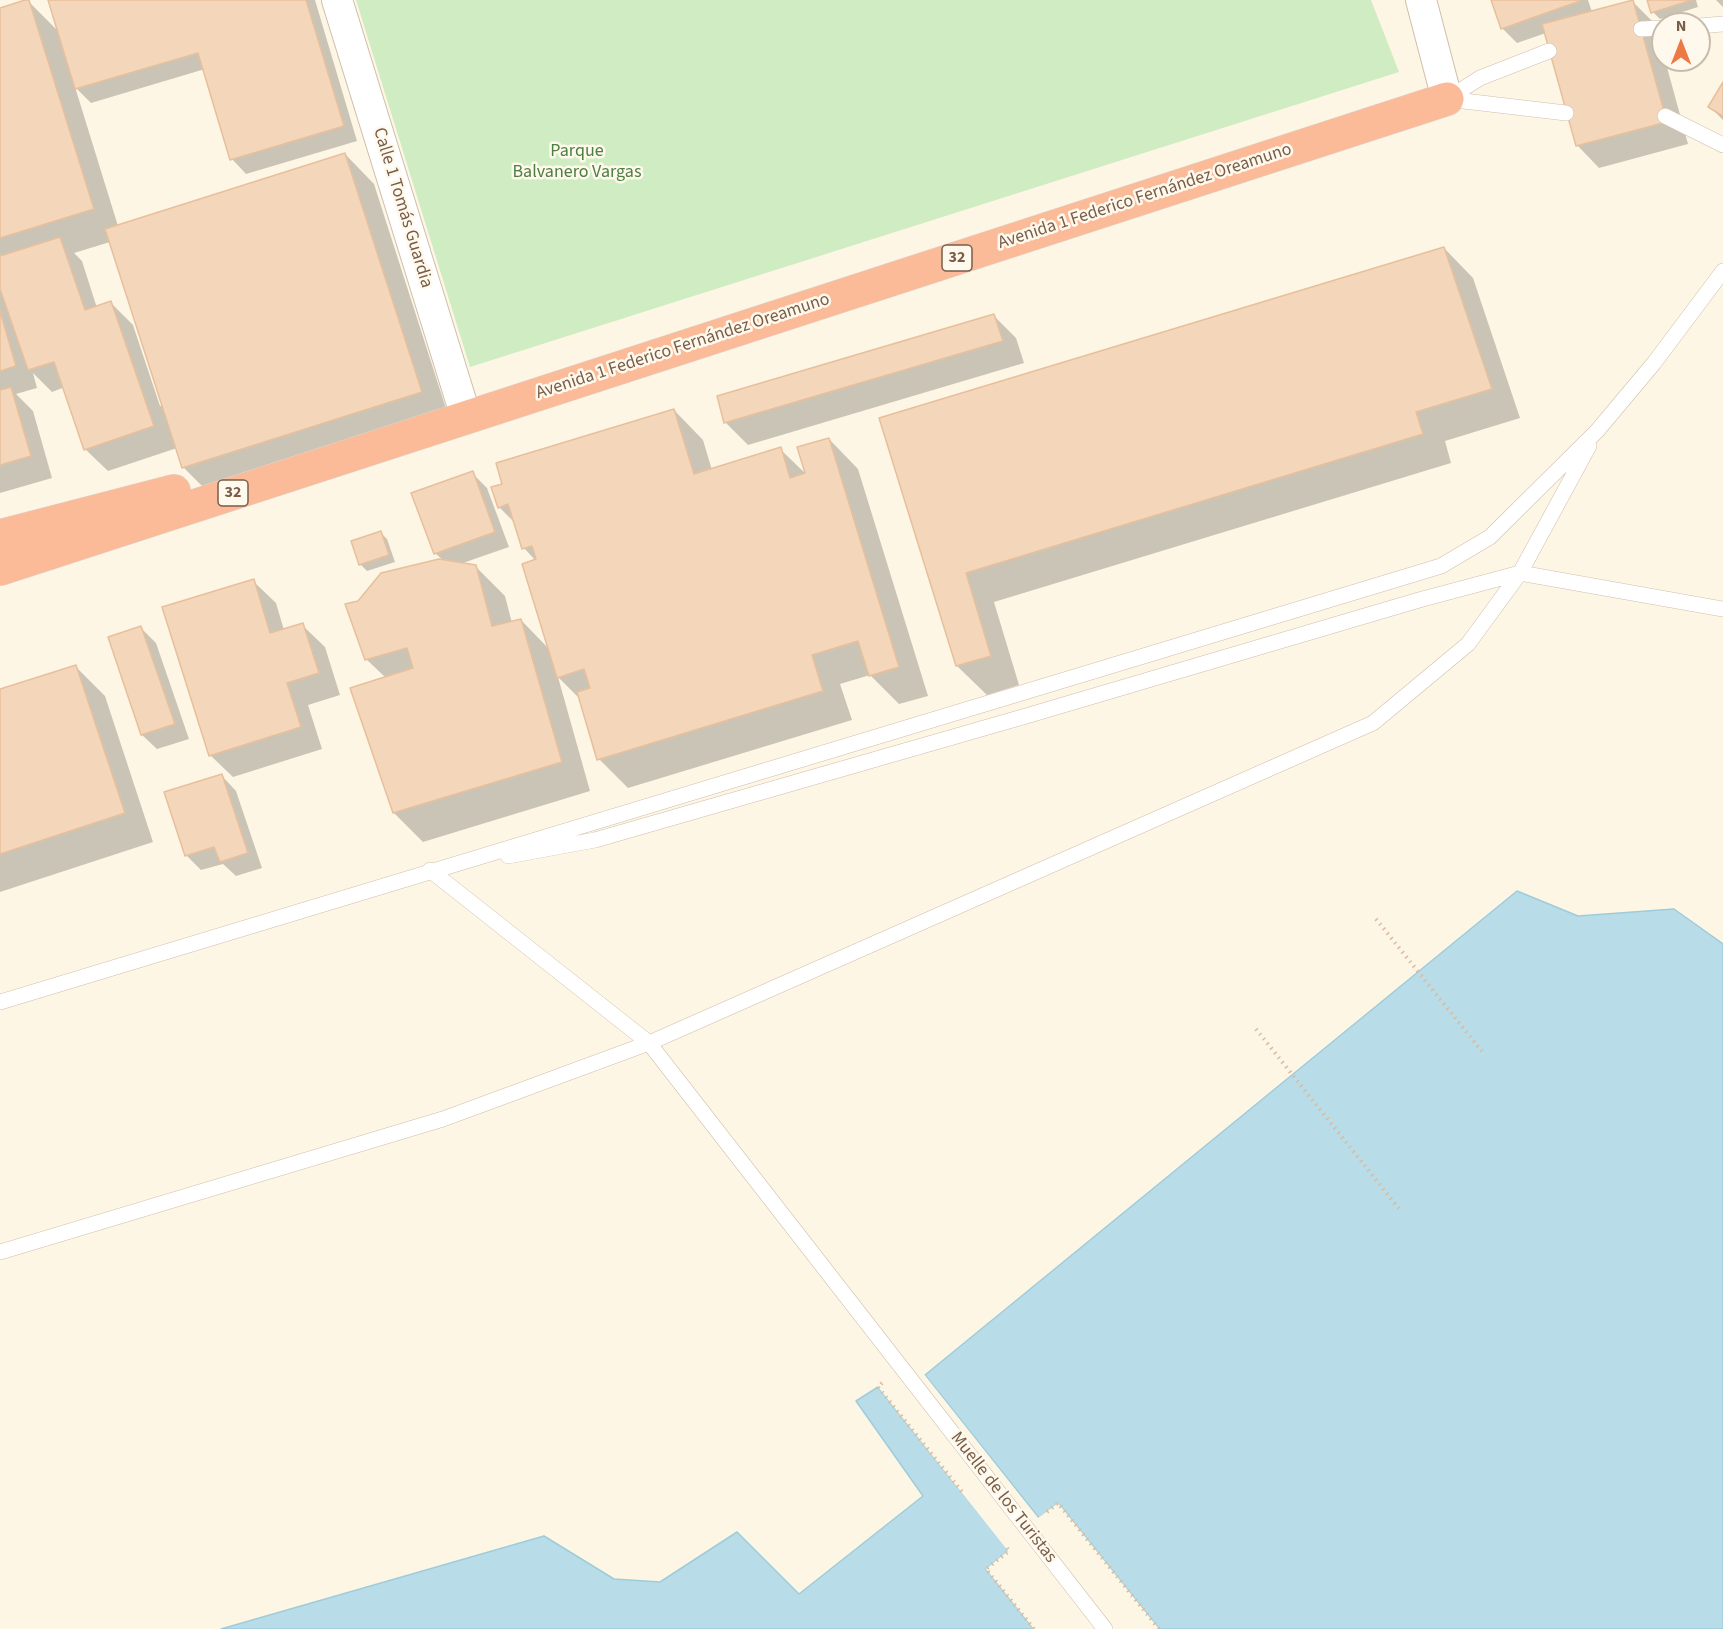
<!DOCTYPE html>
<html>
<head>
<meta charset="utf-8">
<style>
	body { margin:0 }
	#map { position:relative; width:1723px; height:1629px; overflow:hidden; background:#fdf6e5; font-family:"Source Sans 3",sans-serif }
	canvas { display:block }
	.north { position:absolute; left:1651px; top:12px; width:60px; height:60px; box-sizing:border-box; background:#fff9ed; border:2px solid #c9bbab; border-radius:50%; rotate:0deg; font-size:16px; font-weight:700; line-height:24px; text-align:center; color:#785e49 }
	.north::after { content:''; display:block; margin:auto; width:21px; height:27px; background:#ed7944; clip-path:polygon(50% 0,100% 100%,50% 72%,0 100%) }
</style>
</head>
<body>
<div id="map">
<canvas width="1723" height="1629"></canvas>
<div class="north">N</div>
</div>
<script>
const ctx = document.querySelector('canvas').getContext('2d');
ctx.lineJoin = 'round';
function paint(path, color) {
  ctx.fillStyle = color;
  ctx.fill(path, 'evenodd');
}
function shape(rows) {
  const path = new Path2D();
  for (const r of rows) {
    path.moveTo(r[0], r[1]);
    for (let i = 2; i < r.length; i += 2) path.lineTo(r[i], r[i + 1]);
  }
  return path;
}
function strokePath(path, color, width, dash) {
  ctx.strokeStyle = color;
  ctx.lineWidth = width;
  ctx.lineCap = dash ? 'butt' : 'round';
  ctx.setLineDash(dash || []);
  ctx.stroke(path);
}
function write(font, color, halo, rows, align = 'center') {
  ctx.font = font + ' "Source Sans 3",sans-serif';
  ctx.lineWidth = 5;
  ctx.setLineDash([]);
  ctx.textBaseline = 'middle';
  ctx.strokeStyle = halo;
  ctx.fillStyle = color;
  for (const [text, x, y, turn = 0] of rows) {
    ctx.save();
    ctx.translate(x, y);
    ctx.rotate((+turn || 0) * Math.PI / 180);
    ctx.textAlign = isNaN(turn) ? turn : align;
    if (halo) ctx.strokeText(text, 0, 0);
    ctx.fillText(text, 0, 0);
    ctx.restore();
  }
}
paint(shape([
	[356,0,1371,0,1399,72,470,367]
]), '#d0ecc2');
const water = shape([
	[1517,891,1578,916,1674,909,1723,944,1723,1629,1159,1629,1058,1503,1039,1518,925,1375,1517,891],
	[878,1387,1009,1551,986,1569,1034,1629,221,1629,544,1536,614,1579,660,1582,737,1532,799,1594,923,1496,856,1401,878,1387]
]);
paint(water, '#b8dde8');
strokePath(water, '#9eccdb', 1.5);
paint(shape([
	[923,1373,1038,1518,1058,1503,1159,1629,1155,1629,1058,1507,1040,1521,1037,1520,922,1377],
	[880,1385,1011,1549,1011,1553,990,1569,1037,1629,1034,1629,986,1569,1008,1551,878,1387]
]), '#fdf6e5');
paint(shape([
	[50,0,315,0,357,141,246,174,232,159,205,69,91,103,75,87,118,226,345,154,374,184,450,421,213,497,183,467,177,448,108,471,85,449,65,387,52,392,33,373,37,388,16,394,33,411,52,478,0,493,0,9,28,1,59,32],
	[110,242,163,405,160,406,133,325,111,303,97,308,82,261,74,253],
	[1492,0,1588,0,1592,12,1632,1,1655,24,1663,60,1665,60,1688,144,1599,168,1577,145,1546,33,1517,43,1502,28],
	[1649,0,1696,0,1698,7,1660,19,1653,12],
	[1716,0,1723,0,1723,7],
	[1723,85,1723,120,1710,107],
	[1444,248,1473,278,1520,418,1445,441,1451,463,994,602,1019,685,987,695,957,666,881,419],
	[994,316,1016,338,1024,363,748,445,726,423,718,397],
	[674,410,703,440,712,470,780,449,808,476,829,439,858,469,928,696,899,704,870,675,840,684,852,720,628,788,599,759,580,699,558,677,590,791,423,842,394,813,386,678,366,659,359,602,444,561,435,553,472,473,487,488,509,547,460,564,476,567,505,596,512,623,521,620,549,649,536,561,524,548,516,524,499,507],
	[380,532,387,539,395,562,367,571,360,564],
	[253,581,276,603,284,630,302,625,325,647,340,695,308,705,322,749,233,777,210,755],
	[141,628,156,643,189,739,157,749,142,735,110,638],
	[75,666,105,696,153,842,0,892,0,691],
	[222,776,236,791,262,868,236,876,223,864,201,870,186,855]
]), '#0003');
const building = shape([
	[25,0,29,0,94,209,0,238,0,8,25,0],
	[48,0,306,0,344,126,230,160,198,53,75,89,48,0],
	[1491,0,1579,0,1580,1,1501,29,1491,0],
	[1633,0,1667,122,1576,146,1542,24,1633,0],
	[1647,0,1692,0,1651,13,1647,0],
	[1723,82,1723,116,1708,107,1723,82],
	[345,153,422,392,182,468,105,229,345,153],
	[60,237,85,310,111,301,154,426,84,450,54,362,28,370,0,289,0,256,60,237],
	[1444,247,1492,389,1416,412,1423,434,966,573,991,656,956,666,879,418,1444,247],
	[0,311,16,366,0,371,0,311],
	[994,314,1003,341,724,423,717,396,994,314],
	[11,387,31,456,0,465,0,390,11,387],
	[674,409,694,474,781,447,790,478,805,473,797,447,829,438,899,667,869,676,858,641,812,655,823,691,597,760,577,692,590,688,584,669,557,678,522,564,536,559,532,546,522,549,508,504,498,508,491,487,502,484,496,463,674,409],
	[473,471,495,532,434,554,411,493,473,471],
	[381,531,389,555,359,565,351,541,381,531],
	[439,559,476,565,492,626,521,619,562,762,393,813,350,688,413,668,407,648,365,660,345,604,358,601,381,573,439,559],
	[254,579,270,633,303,623,319,673,287,683,301,727,209,756,162,607,254,579],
	[141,626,175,724,141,735,108,637,141,626],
	[76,665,125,813,0,854,0,689,76,665],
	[222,774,248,853,220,862,214,847,185,856,164,792,222,774]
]);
paint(building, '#f4d7bb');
strokePath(building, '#e8bf9b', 1.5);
const lane = shape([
	[1699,26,1723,24],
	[1641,29,1663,28],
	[1447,99,1566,113],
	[1447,99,1480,78,1549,51],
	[1665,116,1723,145],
	[508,856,595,840,1026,716,1419,600,1520,573,1723,609],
	[430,870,649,1043,1105,1629],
	[0,1002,1441,566,1490,537,1597,431,1654,363,1723,271],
	[0,1252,443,1119,649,1043,1373,723,1468,644,1520,573,1589,446]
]);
const street = shape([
	[337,0,466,417],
	[1421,0,1447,99]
]);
const highway = shape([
	[0,536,174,491],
	[0,569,1447,99]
]);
strokePath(lane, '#d0beab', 16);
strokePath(street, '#d0beab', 32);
strokePath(highway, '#dcd5d0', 34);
strokePath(shape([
	[1376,919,1484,1054],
	[1256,1029,1400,1210],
	[882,1383,878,1387,963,1493],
	[1047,1512,1058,1503,1159,1629],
	[1007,1548,1009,1551,986,1569,1034,1629]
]), '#dabb9e', 4, [1.5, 4.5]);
strokePath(lane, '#fff', 15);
strokePath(street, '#fff', 30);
strokePath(highway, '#fbbb99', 33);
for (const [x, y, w] of [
	[957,258,30],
	[233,493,30]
]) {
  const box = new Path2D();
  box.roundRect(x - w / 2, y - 13, w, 26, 4.5);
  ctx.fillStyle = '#fff9ed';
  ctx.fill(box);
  strokePath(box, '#785e49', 1.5);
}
write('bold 16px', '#785e49', null, [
	["32",957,258],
	["32",233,493]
]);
write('18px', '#4c7f40', '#fff9ed', [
	["Parque",577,152],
	["Balvanero Vargas",577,173]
]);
write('18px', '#785e49', '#fff9ed', [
	["Avenida 1 Federico Fernández Oreamuno",1145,197,-18],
	["Calle 1 Tomás Guardia",402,208,73],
	["Avenida 1 Federico Fernández Oreamuno",683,347,-18],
	["Muelle de los Turistas",1003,1498,52]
]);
</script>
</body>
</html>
